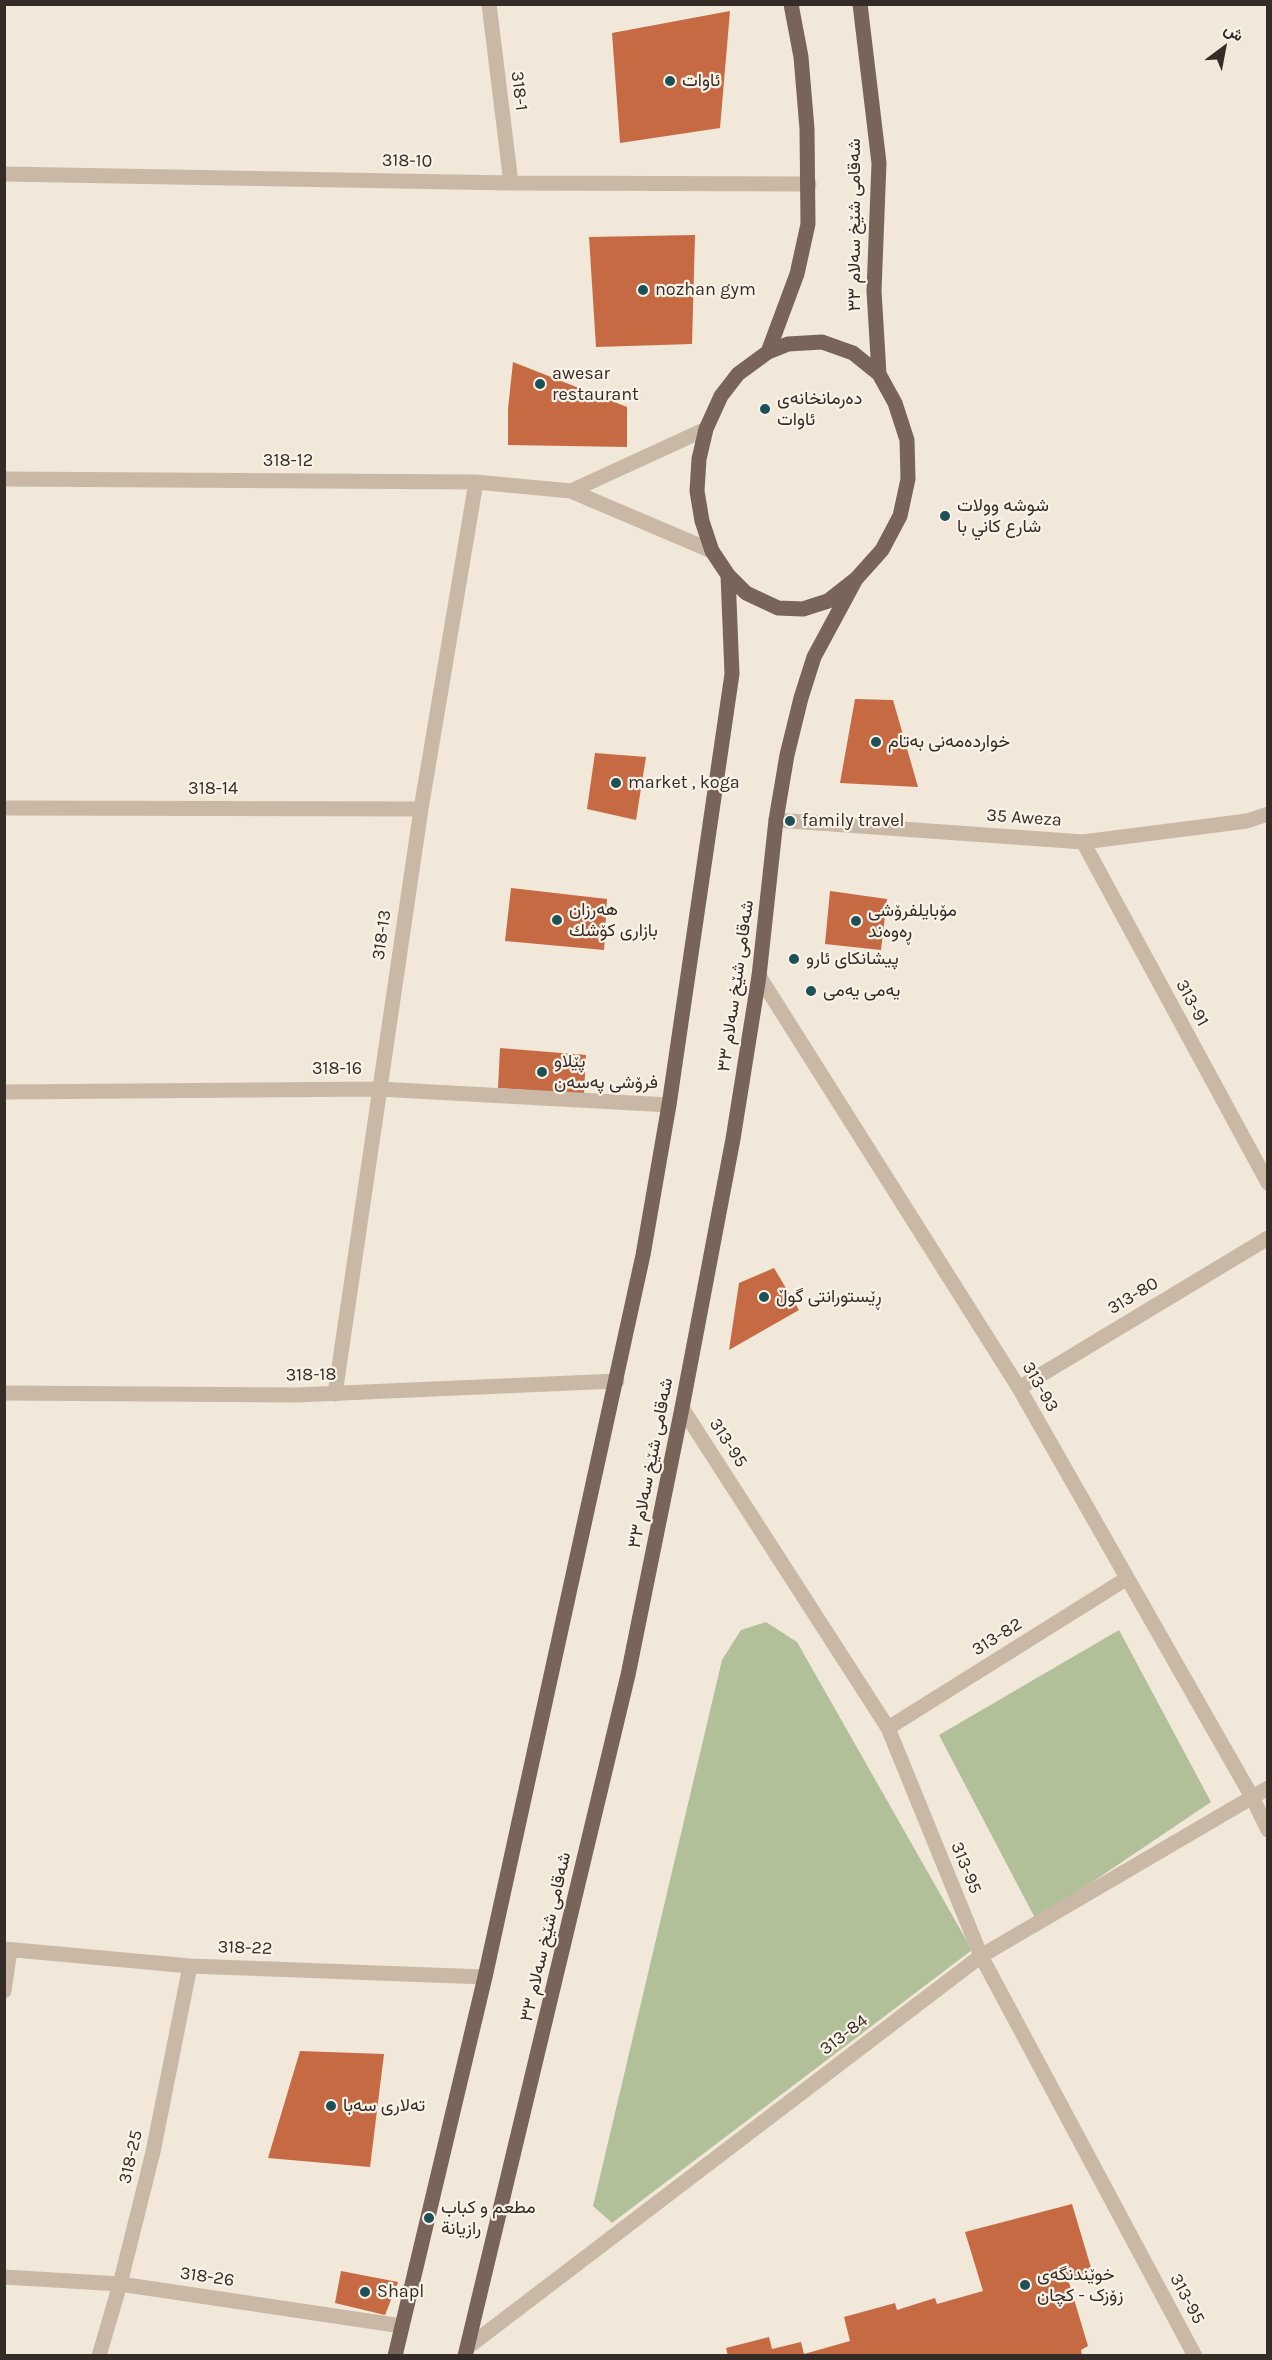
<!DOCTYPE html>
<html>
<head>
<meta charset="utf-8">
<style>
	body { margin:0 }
	#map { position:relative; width:1272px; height:2360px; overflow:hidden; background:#f1e8da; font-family:Karla,Vazirmatn,sans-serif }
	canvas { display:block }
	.frame { position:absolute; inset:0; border:6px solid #362c27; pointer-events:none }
	.north { position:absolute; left:1194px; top:18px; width:60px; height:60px; -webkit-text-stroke:4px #f9f2e7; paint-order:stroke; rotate:32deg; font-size:16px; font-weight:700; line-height:24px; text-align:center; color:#362c27 }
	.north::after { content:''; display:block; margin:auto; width:21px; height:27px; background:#362c27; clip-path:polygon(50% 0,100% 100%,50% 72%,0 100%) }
</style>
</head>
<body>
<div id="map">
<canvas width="1272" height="2360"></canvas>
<div class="frame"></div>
<div class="north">ش</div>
</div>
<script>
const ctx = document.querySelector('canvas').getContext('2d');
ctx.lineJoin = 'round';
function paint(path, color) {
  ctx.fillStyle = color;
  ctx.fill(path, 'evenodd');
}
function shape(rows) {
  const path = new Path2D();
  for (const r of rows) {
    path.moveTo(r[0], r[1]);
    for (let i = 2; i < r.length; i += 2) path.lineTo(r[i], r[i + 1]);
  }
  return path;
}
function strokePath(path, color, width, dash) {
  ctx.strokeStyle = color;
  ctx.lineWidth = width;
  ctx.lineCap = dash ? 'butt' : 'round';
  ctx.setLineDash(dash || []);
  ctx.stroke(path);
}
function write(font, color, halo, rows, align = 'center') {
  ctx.font = font + ' Karla,Vazirmatn,sans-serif';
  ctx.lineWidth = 4.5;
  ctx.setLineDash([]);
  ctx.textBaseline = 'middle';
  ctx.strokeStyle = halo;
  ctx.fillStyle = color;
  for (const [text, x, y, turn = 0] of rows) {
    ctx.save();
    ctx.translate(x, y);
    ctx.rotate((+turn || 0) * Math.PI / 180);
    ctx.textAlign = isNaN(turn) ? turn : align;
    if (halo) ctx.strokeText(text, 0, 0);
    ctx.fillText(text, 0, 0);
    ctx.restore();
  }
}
paint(shape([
	[766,1622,797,1642,972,1950,612,2223,593,2206,722,1660,741,1630],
	[1119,1630,1211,1802,1036,1920,939,1735]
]), '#b2c09a');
paint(shape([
	[730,11,720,128,620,143,612,33],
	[695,235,692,344,596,347,589,237],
	[513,362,627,407,627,447,508,445,508,409],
	[855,699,893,700,918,787,840,783],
	[595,753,646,757,636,820,587,809],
	[511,888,607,899,604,950,505,941],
	[830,891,887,899,881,950,825,944],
	[500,1048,586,1055,584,1094,498,1088],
	[774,1268,799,1310,729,1350,739,1283],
	[300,2051,384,2054,370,2167,268,2158],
	[1072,2204,1092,2271,1068,2279,1088,2346,1081,2350,1082,2356,728,2356,726,2348,769,2337,772,2349,801,2342,804,2354,850,2341,844,2317,895,2303,897,2310,935,2298,937,2304,983,2291,965,2232],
	[341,2271,398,2282,385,2315,335,2303]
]), '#c66a44');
strokePath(shape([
	[489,4,511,183],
	[4,174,511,183,809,184],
	[4,479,476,482,571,491,712,551],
	[571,491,706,429],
	[4,808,421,809],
	[1083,842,1268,1183],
	[759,976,1019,1388,1252,1797,1268,1830],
	[4,1092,379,1089,669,1105],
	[1019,1388,1268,1238],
	[4,1393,297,1395,617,1381],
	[335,1394,421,809,476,482],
	[682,1408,888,1728,981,1956,1195,2356],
	[888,1728,1126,1579],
	[4,1949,190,1966,485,1977],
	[4,1991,10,1950],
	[4,2277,120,2284,402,2326],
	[468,2347,981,1956,1268,1788],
	[99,2356,120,2284,153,2152,190,1966]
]), '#c9b8a6', 15);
strokePath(shape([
	[776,820,1083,842,1247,821,1268,814]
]), '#c9b8a6', 15);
strokePath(shape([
	[860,4,879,163,874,291,879,374],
	[822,342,853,353,879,374,895,403,907,440,908,479,900,516,882,550,856,579,828,601,803,609,778,608,746,593,728,575,712,551,702,521,697,491,699,459,706,429,721,396,738,374,768,352,788,344,822,342],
	[768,352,797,274,808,224,807,129,801,57,791,4],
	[395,2356,485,1977,643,1255,669,1105,732,674,728,575],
	[465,2356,628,1675,682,1408,733,1139,759,976,776,820,787,755,801,698,814,657,856,579]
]), '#786458', 15);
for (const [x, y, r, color] of [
	[670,81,6,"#1d5057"],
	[643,290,6,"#1d5057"],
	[540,384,6,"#1d5057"],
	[765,409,6,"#1d5057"],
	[945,516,6,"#1d5057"],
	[876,742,6,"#1d5057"],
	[616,783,6,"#1d5057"],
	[790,821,6,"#1d5057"],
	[557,920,6,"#1d5057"],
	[856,921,6,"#1d5057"],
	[794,959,6,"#1d5057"],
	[811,991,6,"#1d5057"],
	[542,1072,6,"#1d5057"],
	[764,1297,6,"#1d5057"],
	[331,2106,6,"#1d5057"],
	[429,2218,6,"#1d5057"],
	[1025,2285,6,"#1d5057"],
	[365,2292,6,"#1d5057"]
]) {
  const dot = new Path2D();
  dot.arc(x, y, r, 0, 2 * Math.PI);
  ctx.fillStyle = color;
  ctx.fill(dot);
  strokePath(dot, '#f9f2e7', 2);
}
write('18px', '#362c27', '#f9f2e7', [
	["ئاوات",682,81],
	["nozhan gym",655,290],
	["awesar",552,374],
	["restaurant",552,395],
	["دەرمانخانەی",777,399],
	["ئاوات",777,420],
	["شوشه وولات",957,506],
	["شارع كاني با",957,527],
	["خواردەمەنی بەتام",888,742],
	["market , koga",628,783],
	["family travel",802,821],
	["هەرزان",569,910],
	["بازاری کۆشك",569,931],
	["مۆبایلفرۆشی",868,911],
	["ڕەوەند",868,932],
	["پیشانکای ئارو",806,959],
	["یەمی یەمی",823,991],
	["پێلاو",554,1062],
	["فرۆشی پەسەن",554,1083],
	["ڕێستورانتی گوڵ",776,1297],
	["تەلاری سەبا",343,2106],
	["مطعم و كباب",441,2208],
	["رازيانة",441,2229],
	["خوێندنگەی",1037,2275],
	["زۆزک - کچان",1037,2296],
	["Shapl",377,2292]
], 'left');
write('18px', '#362c27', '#f9f2e7', [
	["318-1",519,91,83],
	["318-10",407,161,1],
	["شەقامی شێخ سەلام ٣٣",855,225,-90],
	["318-12",288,461],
	["318-14",213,789],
	["35 Aweza",1024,818,4],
	["318-13",382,935,-82],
	["شەقامی شێخ سەلام ٣٣",736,986,-82],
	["313-91",1192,1003,62],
	["318-16",337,1069],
	["313-80",1133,1296,-31],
	["318-18",311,1375,-1],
	["313-93",1040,1387,60],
	["313-95",728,1443,57],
	["شەقامی شێخ سەلام ٣٣",651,1463,-79],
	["313-82",997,1637,-32],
	["313-95",966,1868,68],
	["شەقامی شێخ سەلام ٣٣",546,1937,-77],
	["318-22",245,1948,2],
	["313-84",844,2035,-37],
	["318-25",131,2157,-77],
	["318-26",207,2277,8],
	["313-95",1187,2299,62]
]);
</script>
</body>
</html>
